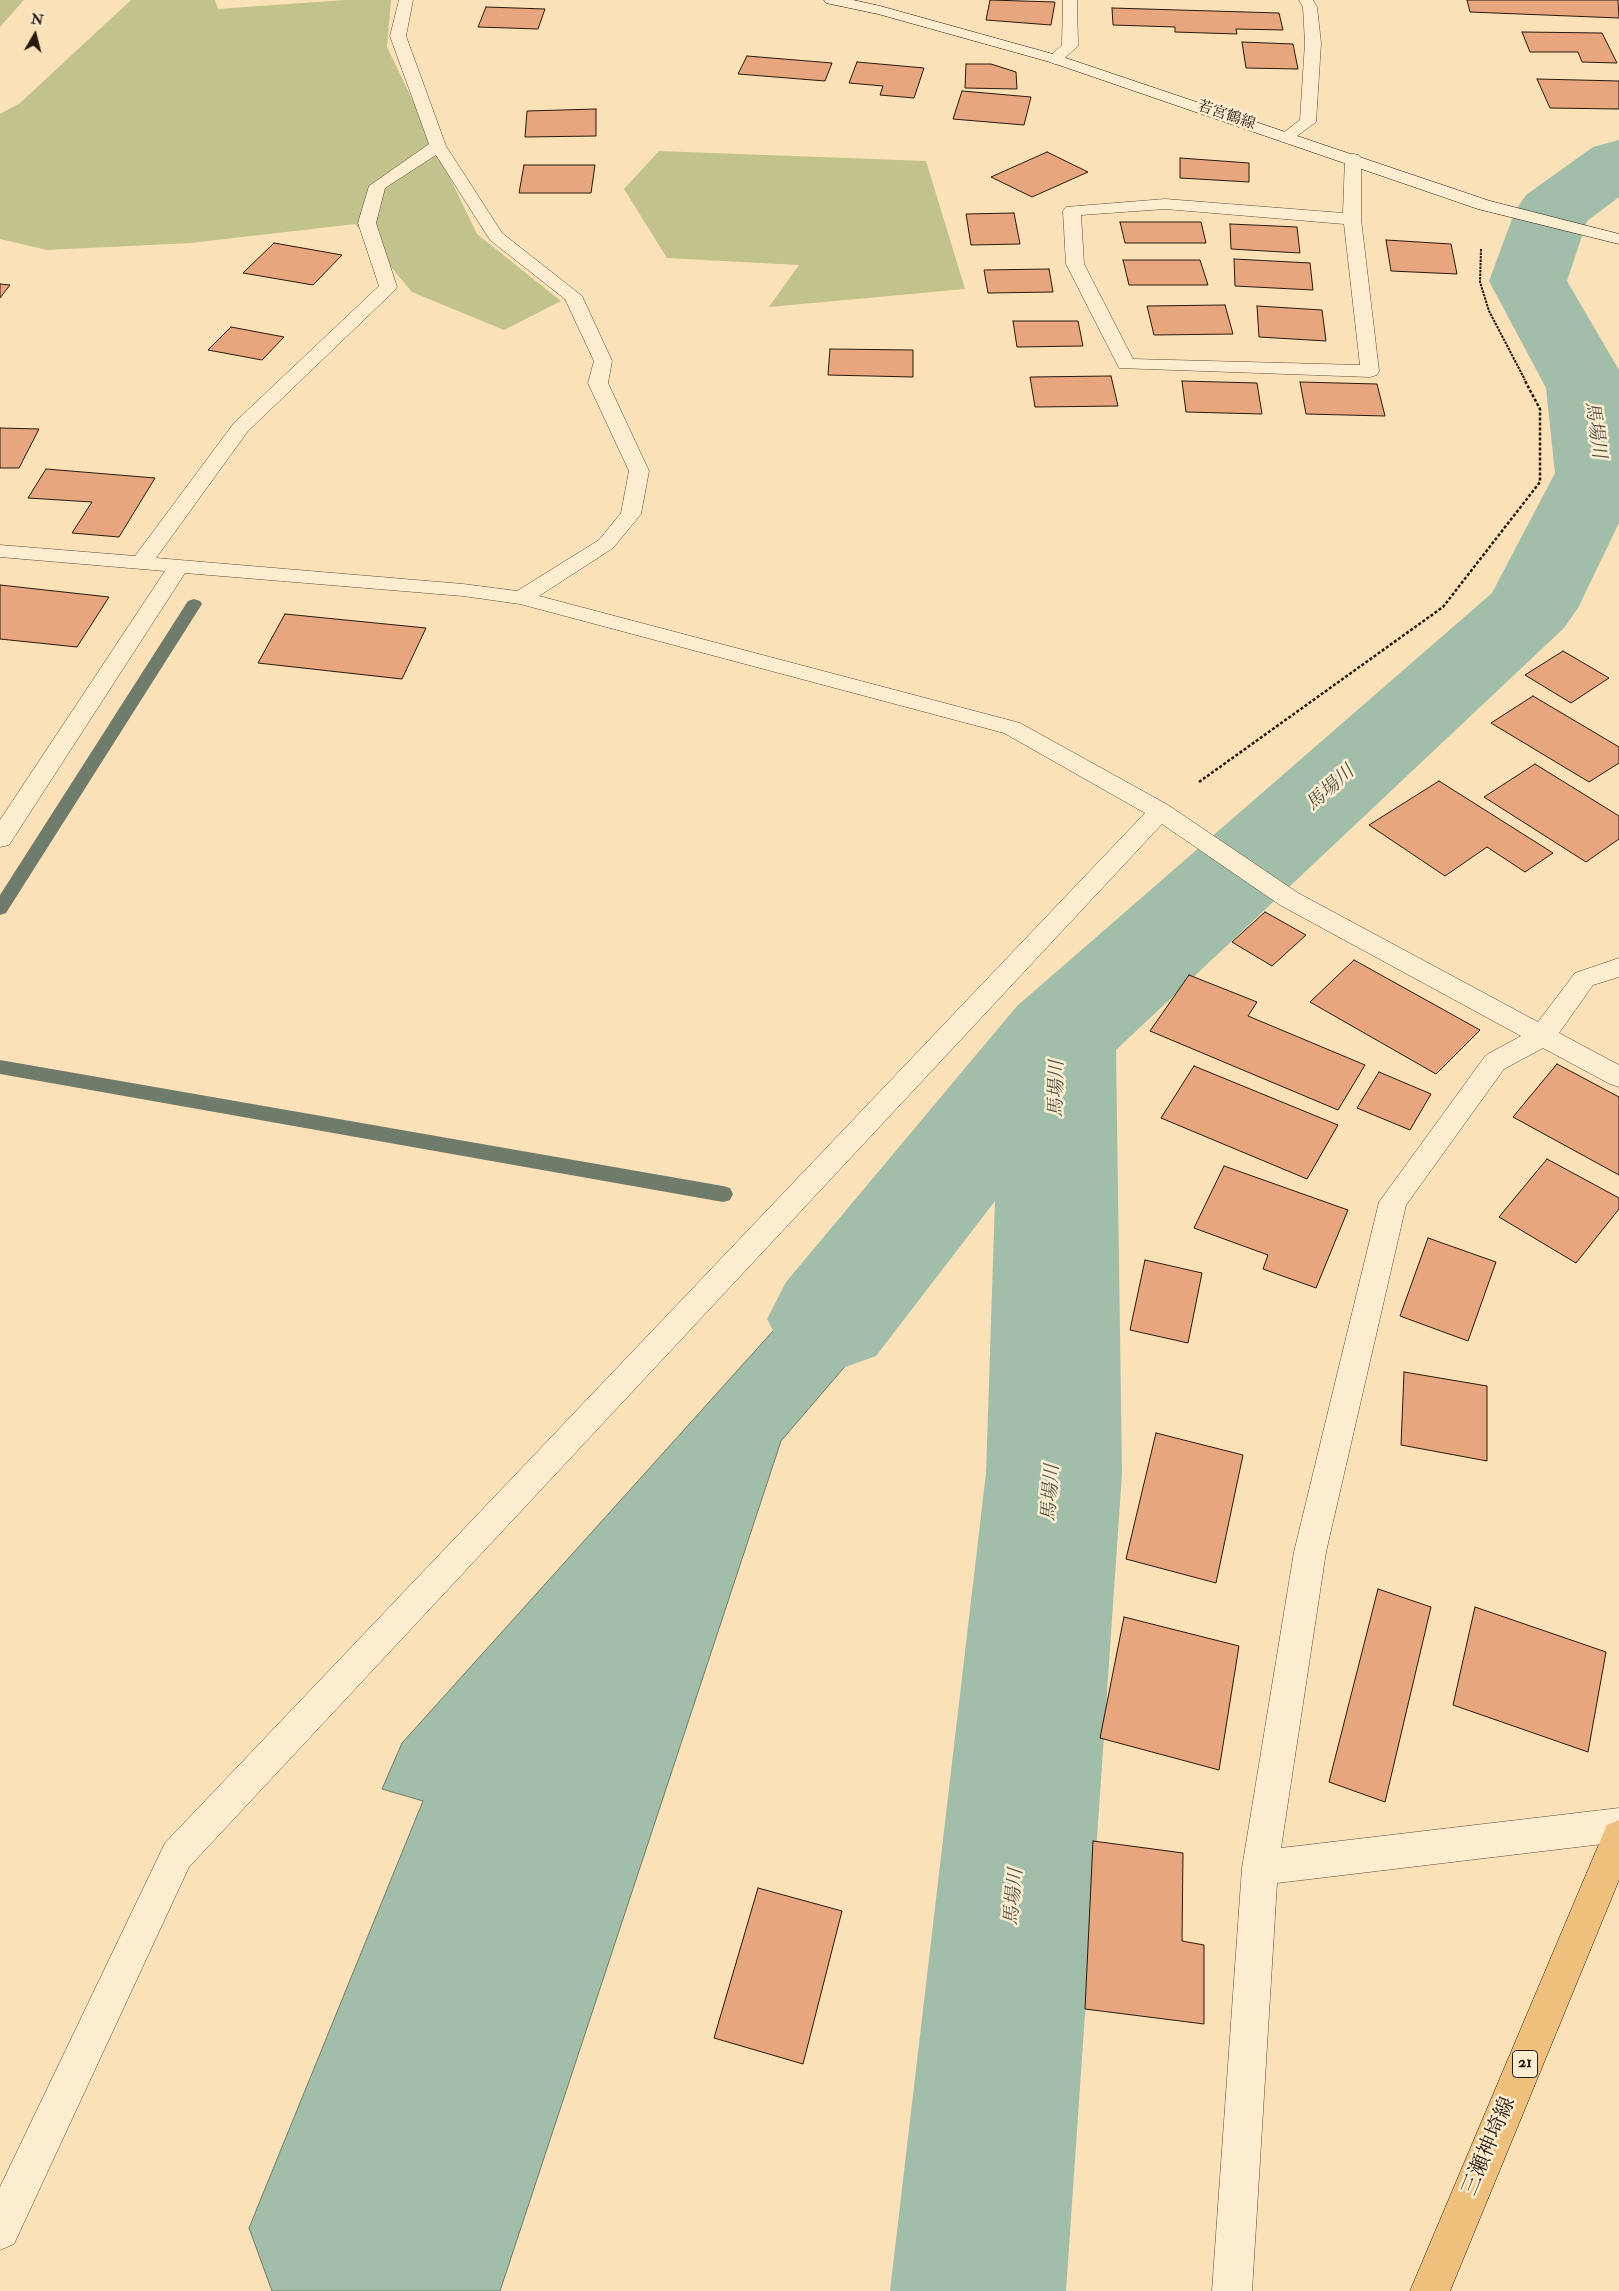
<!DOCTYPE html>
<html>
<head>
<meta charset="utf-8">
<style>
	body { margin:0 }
	#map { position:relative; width:1619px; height:2291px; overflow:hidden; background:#fbe1b7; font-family:"IM FELL Double Pica",serif }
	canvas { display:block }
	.north { position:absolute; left:10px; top:10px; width:50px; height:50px; -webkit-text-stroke:4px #fcecd0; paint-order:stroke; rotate:8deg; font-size:14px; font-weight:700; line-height:20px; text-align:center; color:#261a0f }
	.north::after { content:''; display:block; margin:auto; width:18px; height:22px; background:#261a0f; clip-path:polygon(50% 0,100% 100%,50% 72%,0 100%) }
</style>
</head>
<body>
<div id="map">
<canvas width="1619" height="2291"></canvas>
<div class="north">N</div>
</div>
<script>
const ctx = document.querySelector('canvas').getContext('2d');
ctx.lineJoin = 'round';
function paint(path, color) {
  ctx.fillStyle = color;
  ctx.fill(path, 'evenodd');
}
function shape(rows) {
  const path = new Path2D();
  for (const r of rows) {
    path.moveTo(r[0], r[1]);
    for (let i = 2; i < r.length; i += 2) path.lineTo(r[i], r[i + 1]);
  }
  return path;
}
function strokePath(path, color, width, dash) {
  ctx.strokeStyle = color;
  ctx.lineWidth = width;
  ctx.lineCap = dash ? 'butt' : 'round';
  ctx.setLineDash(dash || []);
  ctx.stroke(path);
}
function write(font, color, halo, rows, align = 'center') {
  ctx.font = font + ' "IM FELL Double Pica","Noto Serif JP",serif';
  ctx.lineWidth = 5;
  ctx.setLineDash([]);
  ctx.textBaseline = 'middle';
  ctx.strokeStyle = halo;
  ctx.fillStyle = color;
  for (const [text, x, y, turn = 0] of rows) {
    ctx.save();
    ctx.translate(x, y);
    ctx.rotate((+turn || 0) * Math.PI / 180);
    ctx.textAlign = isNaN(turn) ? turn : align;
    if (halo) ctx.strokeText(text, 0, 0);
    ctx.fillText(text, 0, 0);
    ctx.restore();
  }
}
paint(shape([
	[0,0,24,0,0,27],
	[215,0,218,9,345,0,391,0,387,47,477,234,561,301,504,330,412,292,355,224,190,243,47,250,0,239,0,114,20,103,131,0],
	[659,151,926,161,965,289,769,307,799,265,667,258,624,189]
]), '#c2c28c');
const water = shape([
	[918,1170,969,1222,781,1441,500,2291,272,2291,249,2228,423,1801,382,1789,402,1743,918,1170]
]);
paint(water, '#a0bea9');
strokePath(water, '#6f7c6b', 1);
paint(shape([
	[194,599,200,601,202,604,6,913,0,915,0,895,186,604,188,601,194,599],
	[0,1060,723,1186,730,1188,733,1194,730,1200,723,1202,0,1074,0,1060]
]), '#6f7c6b');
paint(shape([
	[1619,140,1619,197,1587,221,1567,281,1619,370,1619,523,1578,608,1564,628,1116,1050,1122,1473,1066,2291,890,2291,986,1473,995,1201,876,1356,831,1372,786,1356,767,1319,786,1282,1017,1006,1492,593,1555,473,1546,388,1489,281,1515,211,1526,195,1593,147,1619,140]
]), '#a0bea9');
const building = shape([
	[990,0,1055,2,1051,25,986,20,990,0],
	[1467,0,1618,0,1619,18,1470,12,1467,0],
	[486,7,545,9,538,29,478,27,486,7],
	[1112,8,1279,13,1283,30,1236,29,1237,34,1175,32,1175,27,1113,25,1112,8],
	[1522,32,1602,33,1617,63,1582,62,1578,52,1530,52,1522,32],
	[1242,42,1293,44,1298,69,1246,68,1242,42],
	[747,56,832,63,825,81,738,74,747,56],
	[857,62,924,68,914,98,880,95,883,86,849,83,857,62],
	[966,64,991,64,1016,72,1017,89,965,88,966,64],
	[1537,79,1619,81,1619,109,1550,108,1537,79],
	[962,91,1031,97,1024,125,953,119,962,91],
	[596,109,596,136,525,137,527,111,596,109],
	[1047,152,1088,172,1032,197,991,177,1047,152],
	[1180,158,1249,163,1249,182,1180,178,1180,158],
	[524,165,595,165,591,193,519,193,524,165],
	[1014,213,1020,244,971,245,966,214,1014,213],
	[1120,222,1201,222,1206,243,1125,243,1120,222],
	[1230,224,1297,227,1300,253,1231,249,1230,224],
	[1386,240,1451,244,1457,274,1391,271,1386,240],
	[274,243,342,255,313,285,243,273,274,243],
	[1234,259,1310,263,1313,290,1235,286,1234,259],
	[1123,260,1200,260,1208,285,1129,285,1123,260],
	[1049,269,1053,292,988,293,984,270,1049,269],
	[0,284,10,285,0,298,0,284],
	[1225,305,1233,334,1154,335,1147,306,1225,305],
	[1257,306,1322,310,1326,341,1259,337,1257,306],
	[1013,321,1078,321,1083,346,1017,347,1013,321],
	[231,327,284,337,262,360,208,350,231,327],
	[830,349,913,350,913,377,828,375,830,349],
	[1111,376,1118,406,1035,407,1030,377,1111,376],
	[1182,381,1257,383,1262,414,1186,412,1182,381],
	[1300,382,1377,384,1385,416,1306,414,1300,382],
	[0,428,39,429,19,468,0,468,0,428],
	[46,469,155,478,119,537,72,533,92,502,28,498,46,469],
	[0,585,109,597,77,647,0,639,0,585],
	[285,614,426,628,402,679,258,663,285,614],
	[1563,651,1609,678,1571,703,1525,675,1563,651],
	[1533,696,1619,747,1619,763,1589,782,1491,723,1533,696],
	[1535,764,1619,816,1619,839,1586,862,1484,797,1535,764],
	[1439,781,1553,853,1525,872,1487,847,1445,876,1369,825,1439,781],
	[1265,912,1306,935,1272,966,1232,942,1265,912],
	[1354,960,1480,1030,1436,1074,1310,1002,1354,960],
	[1189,975,1257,1002,1248,1016,1365,1065,1338,1110,1150,1031,1189,975],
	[1557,1064,1619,1097,1619,1175,1513,1117,1557,1064],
	[1194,1066,1338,1125,1307,1179,1161,1118,1194,1066],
	[1379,1072,1431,1094,1410,1130,1357,1108,1379,1072],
	[1547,1159,1619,1198,1619,1209,1576,1263,1499,1217,1547,1159],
	[1224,1166,1348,1210,1316,1288,1263,1269,1268,1255,1194,1228,1224,1166],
	[1428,1238,1496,1262,1468,1341,1400,1316,1428,1238],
	[1145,1260,1202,1273,1188,1343,1130,1330,1145,1260],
	[1404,1372,1487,1386,1487,1461,1401,1445,1404,1372],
	[1156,1433,1243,1455,1216,1583,1126,1559,1156,1433],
	[1378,1589,1431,1607,1385,1802,1329,1782,1378,1589],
	[1475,1607,1606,1652,1588,1752,1453,1705,1475,1607],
	[1124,1617,1239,1646,1219,1770,1100,1738,1124,1617],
	[1093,1841,1183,1853,1182,1941,1204,1945,1204,2024,1085,2009,1093,1841],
	[758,1888,842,1911,803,2064,714,2038,758,1888]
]);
paint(building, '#e7a67e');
strokePath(building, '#261a0f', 1);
const minor = shape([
	[399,0,413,0,406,36,446,146,502,233,582,296,612,361,608,383,649,471,641,514,613,548,539,596,1020,723,1168,805,1298,893,1538,1022,1575,973,1619,958,1619,977,1593,985,1559,1033,1619,1065,1619,1087,1610,1084,1543,1048,1504,1069,1406,1205,1326,1552,1281,1848,1619,1808,1619,1842,1277,1883,1252,2291,1212,2291,1242,1868,1294,1552,1379,1202,1486,1055,1521,1036,1280,905,1162,824,189,1867,14,2244,0,2250,0,2187,165,1843,1145,813,1004,733,520,604,463,596,185,573,9,845,0,847,0,820,165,571,0,557,0,545,135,556,234,423,379,286,358,223,369,186,429,144,390,36,399,0],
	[436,155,490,240,565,299,594,361,588,383,629,471,621,513,599,540,517,591,463,584,156,558,248,431,394,291,397,287,376,223,385,188,436,155],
	[1063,0,1077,0,1078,46,1060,62,1055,64,1050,62,1047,59,1062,45,1063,0],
	[1299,0,1313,0,1317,7,1321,43,1316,122,1293,139,1287,141,1281,139,1279,136,1300,120,1305,43,1303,7,1299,0],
	[1353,154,1359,155,1361,159,1361,219,1379,371,1377,375,1370,377,1119,368,1066,264,1063,211,1066,207,1165,199,1343,213,1345,159,1347,155,1353,154],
	[1165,209,1344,224,1360,365,1133,359,1084,264,1081,215,1165,209]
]);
const secondary = shape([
	[824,0,853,0,880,6,1060,56,1490,201,1619,234,1619,244,1478,209,1050,62,878,14,826,3,824,0]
]);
const primary = shape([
	[1619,1820,1619,1880,1450,2291,1410,2291,1607,1825,1619,1820]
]);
strokePath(minor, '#5b4c39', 1);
strokePath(secondary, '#261a0f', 1);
strokePath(primary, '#261a0f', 1);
strokePath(shape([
	[1481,249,1480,282,1489,311,1525,380]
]), '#261a0f', 2, [2.5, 1]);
strokePath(shape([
	[1199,782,1443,607,1540,482,1540,409,1524,379]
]), '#261a0f', 2.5, [3, 2]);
paint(minor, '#fcecd0');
paint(secondary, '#fcecd0');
paint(primary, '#eec07c');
write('15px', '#261a0f', '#fcecd0', [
	["若宮鶴線",1226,116,19]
]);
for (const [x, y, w] of [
	[1525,2064,25]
]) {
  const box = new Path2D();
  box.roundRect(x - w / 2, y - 13.5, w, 27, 4);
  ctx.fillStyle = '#fcecd0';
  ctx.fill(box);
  strokePath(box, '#261a0f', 1);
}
write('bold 16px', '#261a0f', null, [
	["21",1525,2064]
]);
write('italic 19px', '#515345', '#fcecd0', [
	["馬場川",1594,430,82],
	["馬場川",1331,789,-42],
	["馬場川",1058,1089,-89],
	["馬場川",1052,1493,-86],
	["馬場川",1015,1897,-85]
]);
write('21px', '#261a0f', '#fcecd0', [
	["三瀬神埼線",1490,2147,-67]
]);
</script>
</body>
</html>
